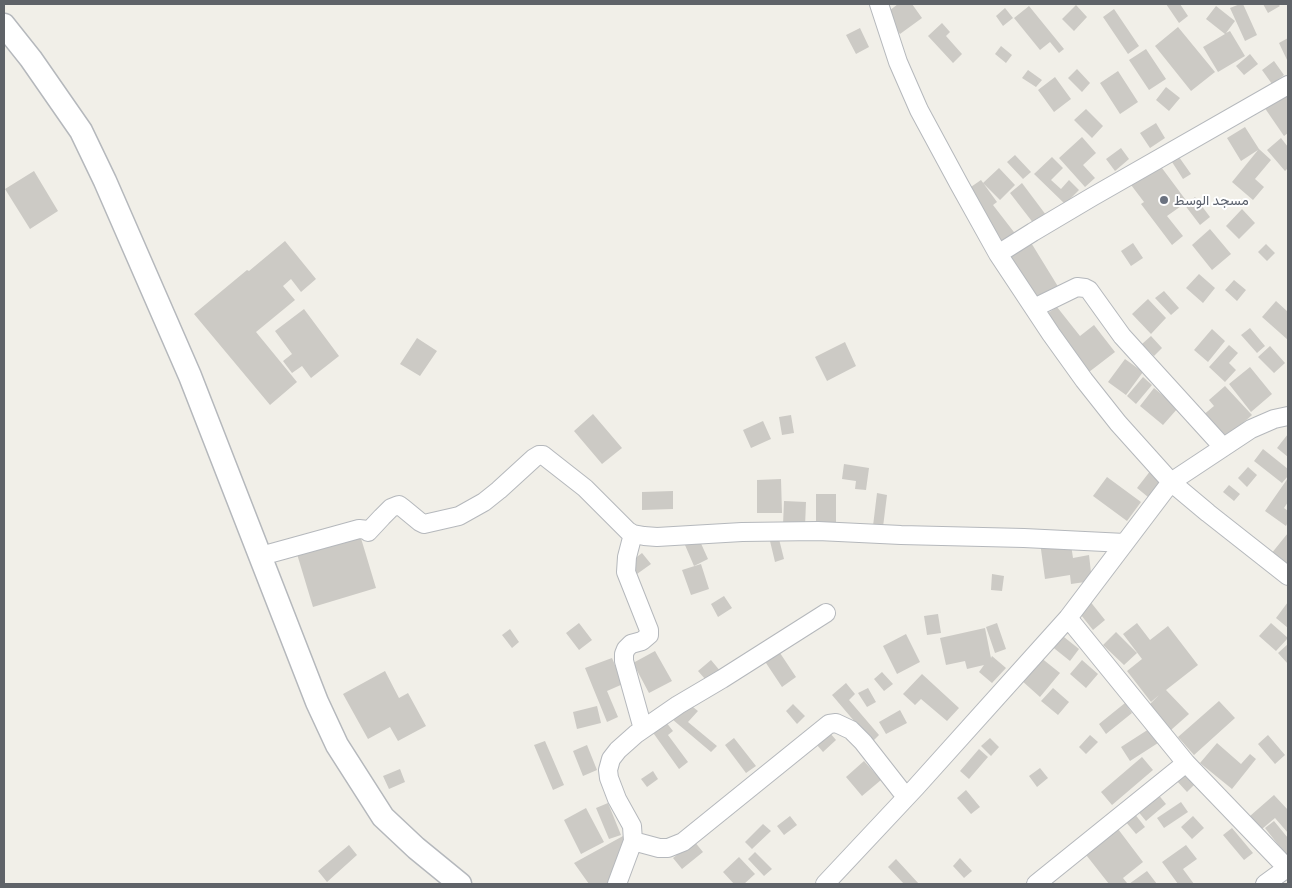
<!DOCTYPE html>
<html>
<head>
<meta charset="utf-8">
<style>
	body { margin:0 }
	#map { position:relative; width:1292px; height:888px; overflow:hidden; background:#f1efe8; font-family:Ubuntu,sans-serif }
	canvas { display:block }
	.frame { position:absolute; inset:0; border:5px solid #5f6368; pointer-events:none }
</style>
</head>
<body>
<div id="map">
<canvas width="1292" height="888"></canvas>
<div class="frame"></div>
</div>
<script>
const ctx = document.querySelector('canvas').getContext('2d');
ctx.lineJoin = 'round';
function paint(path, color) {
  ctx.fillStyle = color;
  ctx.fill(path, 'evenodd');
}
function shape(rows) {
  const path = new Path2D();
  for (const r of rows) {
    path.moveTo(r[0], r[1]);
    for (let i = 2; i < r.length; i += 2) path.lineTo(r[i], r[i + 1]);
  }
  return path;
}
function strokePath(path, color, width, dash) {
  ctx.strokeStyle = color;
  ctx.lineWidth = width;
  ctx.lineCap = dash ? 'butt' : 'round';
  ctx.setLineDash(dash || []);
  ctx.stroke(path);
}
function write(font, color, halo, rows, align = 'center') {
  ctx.font = font + ' Ubuntu,Vazirmatn,sans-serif';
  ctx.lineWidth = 4;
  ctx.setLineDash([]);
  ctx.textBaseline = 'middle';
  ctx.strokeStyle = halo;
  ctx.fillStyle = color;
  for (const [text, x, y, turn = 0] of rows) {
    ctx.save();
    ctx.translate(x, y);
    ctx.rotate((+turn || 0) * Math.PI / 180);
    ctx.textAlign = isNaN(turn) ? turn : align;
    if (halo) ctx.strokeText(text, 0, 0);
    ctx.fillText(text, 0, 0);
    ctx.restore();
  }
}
paint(shape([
	[898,4,912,4,922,18,900,34,885,14],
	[1166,4,1180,4,1188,16,1179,23],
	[1240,4,1243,4,1257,35,1245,41,1230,8],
	[1263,4,1278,4,1280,6,1268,13],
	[1076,5,1087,17,1074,31,1062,19],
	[1029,6,1064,49,1059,53,1050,42,1040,50,1014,18],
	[1216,6,1235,21,1226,33,1230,31,1245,56,1218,72,1203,47,1225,34,1206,19],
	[1005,8,1013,18,1003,26,996,16],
	[1114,9,1139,46,1128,54,1103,17],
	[942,23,950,32,946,36,962,54,953,63,928,36],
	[1178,27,1215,72,1191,91,1155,46],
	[860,28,869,47,856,54,846,35],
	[1288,38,1288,62,1279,43],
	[1001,46,1012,55,1006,63,995,54],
	[1146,49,1166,79,1149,90,1129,60],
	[1250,54,1258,64,1244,75,1236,66],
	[1274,61,1284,75,1272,84,1262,70],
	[1077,69,1090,83,1082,92,1068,78],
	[1028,70,1042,80,1036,87,1022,78],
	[1118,71,1138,102,1120,114,1100,83],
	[1055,77,1071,99,1054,112,1038,90],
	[1166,87,1180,98,1169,111,1156,100],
	[1288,88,1288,133,1284,136,1262,104],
	[1086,109,1103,126,1092,138,1074,120],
	[1156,123,1165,138,1150,148,1140,133],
	[1245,127,1259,149,1271,160,1255,179,1264,187,1253,200,1232,182,1258,150,1241,161,1227,138],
	[1082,137,1096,153,1083,165,1095,178,1085,187,1059,158],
	[1281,138,1288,147,1288,168,1285,171,1267,150],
	[1121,148,1129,159,1115,171,1106,159],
	[1015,155,1031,172,1023,179,1007,162],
	[1153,156,1188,203,1195,197,1210,217,1200,225,1184,204,1167,216,1183,236,1172,245,1141,204,1144,202,1125,177],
	[1052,157,1063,168,1051,180,1061,189,1069,180,1079,190,1065,204,1034,174],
	[1179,157,1191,174,1183,179,1172,162],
	[999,168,1015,185,1000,200,983,183],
	[34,171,58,211,30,229,5,189],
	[981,180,997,202,993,205,1017,236,1003,246,982,219,987,215,968,189],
	[1022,183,1046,215,1034,224,1010,193],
	[1242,209,1255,223,1239,239,1226,226],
	[1210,229,1231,254,1212,270,1192,245],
	[285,241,316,279,301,292,291,279,283,286,295,300,256,332,297,382,270,405,194,314,247,270,249,271],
	[1030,241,1062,293,1041,306,1009,255],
	[1133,243,1143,258,1131,266,1121,251],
	[1266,244,1275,253,1267,261,1258,252],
	[1199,274,1215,288,1203,303,1186,288],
	[1234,280,1246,290,1237,301,1225,290],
	[1164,291,1179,308,1171,315,1155,298],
	[1148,299,1166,318,1151,334,1132,314],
	[1276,301,1288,312,1288,340,1262,317],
	[1057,307,1080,336,1094,325,1115,352,1089,372,1045,315],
	[304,309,339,356,311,378,302,366,292,373,283,361,292,354,275,331],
	[1250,328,1265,346,1257,353,1241,335],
	[1212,329,1225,341,1208,362,1194,350],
	[1151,336,1162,348,1154,356,1142,344],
	[417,338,437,351,420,376,400,364],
	[845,342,856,366,827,381,815,357],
	[1229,345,1238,353,1229,363,1236,370,1225,382,1209,367],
	[1270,346,1285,363,1274,373,1258,357],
	[1125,359,1143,372,1126,395,1108,382],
	[1250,367,1272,394,1251,412,1229,384],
	[1143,377,1152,385,1136,404,1127,396],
	[1225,386,1252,415,1224,440,1202,416,1214,406,1209,400],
	[1154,388,1178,408,1163,425,1140,406],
	[593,414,622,448,602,464,574,431],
	[791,415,794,433,782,435,779,417],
	[763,421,771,439,751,448,743,430],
	[1288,434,1288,457,1277,448],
	[1263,449,1288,469,1288,476,1282,483,1254,461],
	[844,464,869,468,866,490,855,489,856,481,842,479],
	[1248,467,1257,475,1247,487,1238,478],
	[1151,470,1163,480,1148,497,1137,488],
	[1107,477,1141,502,1127,521,1093,496],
	[1288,478,1288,502,1284,508,1288,511,1288,522,1286,526,1265,511],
	[781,479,782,513,757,513,757,480],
	[1229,485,1240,494,1234,501,1223,492],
	[673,491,673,509,642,510,642,492],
	[877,493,887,495,883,527,873,526],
	[816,494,836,494,836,524,816,524],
	[784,501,806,502,805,527,783,525],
	[1288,533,1288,563,1286,566,1271,554],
	[360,535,376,588,313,607,297,554],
	[1070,538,1073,558,1089,555,1092,581,1071,584,1070,575,1045,579,1040,542],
	[699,539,708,559,694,566,685,545],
	[779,539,784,559,775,562,770,541],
	[642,553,651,564,637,574,629,563],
	[701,564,709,589,691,595,682,570],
	[992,574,1004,576,1002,591,991,590],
	[724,596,732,608,718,617,711,604],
	[1089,600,1105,620,1093,630,1077,610],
	[1288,602,1288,628,1276,618],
	[938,614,941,633,927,635,924,616],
	[579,623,592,640,579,650,566,633],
	[997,623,1006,649,995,653,986,627],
	[1137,623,1150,640,1168,626,1198,665,1166,690,1189,714,1171,730,1148,706,1159,695,1151,702,1127,671,1142,659,1123,634],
	[1271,623,1288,638,1276,651,1259,636],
	[985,628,991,658,992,656,1006,668,992,683,979,672,984,665,967,669,965,661,946,665,940,638],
	[510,629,519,642,512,648,502,635],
	[1116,632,1137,653,1124,665,1103,645],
	[1059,633,1079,649,1070,661,1050,645],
	[906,634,920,662,897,674,883,646],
	[1288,644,1288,664,1278,653],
	[776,647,796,677,782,687,762,657],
	[655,651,672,681,649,693,633,663],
	[1040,657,1060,673,1040,697,1021,680],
	[612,658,623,684,607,691,618,717,607,722,585,668],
	[711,660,726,678,713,688,698,671],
	[1082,660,1098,674,1086,688,1070,674],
	[385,671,399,698,408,693,426,726,398,741,390,727,368,739,343,694],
	[882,672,893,684,884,691,874,679],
	[922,674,959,708,947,721,921,699,915,705,903,694],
	[846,683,855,694,849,700,879,735,872,742,832,695],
	[868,688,876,702,867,707,858,693],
	[1053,688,1069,702,1058,715,1041,701],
	[680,697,698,711,688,722,717,746,711,752,666,714],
	[1219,701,1235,718,1194,755,1178,737],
	[1125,703,1132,713,1106,734,1099,724],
	[793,704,805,716,797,724,786,711],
	[597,706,601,723,577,729,573,712],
	[900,710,907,723,886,734,879,722],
	[662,717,673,731,668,735,688,762,679,769,649,727],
	[1149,729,1158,743,1130,761,1121,747],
	[830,733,836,740,823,752,817,745],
	[1090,735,1098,742,1086,754,1079,747],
	[1268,735,1285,755,1275,764,1258,744],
	[734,738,756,766,746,773,725,745],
	[990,738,999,747,991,756,981,746],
	[545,741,564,785,553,790,534,745],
	[1217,743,1241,764,1250,754,1256,759,1232,789,1200,763],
	[587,745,597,770,583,776,573,751],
	[979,749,988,757,969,779,960,771],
	[1142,757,1153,770,1112,805,1101,792],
	[864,761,881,780,862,796,846,777],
	[1040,768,1048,778,1037,787,1029,776],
	[400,769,405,782,389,789,383,776],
	[653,771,658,779,647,787,641,779],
	[1184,772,1195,784,1187,792,1176,780],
	[966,790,980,807,971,814,957,798],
	[1157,793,1166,804,1146,821,1136,809],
	[1274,795,1288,810,1288,833,1275,818,1262,829,1250,816],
	[1181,802,1188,812,1164,828,1157,818],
	[608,803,621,835,609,839,596,808],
	[586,808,604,842,581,854,564,820],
	[1130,808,1145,827,1136,834,1120,815],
	[790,816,797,825,784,835,777,826],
	[1193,816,1204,828,1192,839,1181,827],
	[1274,821,1288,838,1288,854,1287,856,1265,828],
	[763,824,771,831,752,849,745,842],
	[1115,825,1143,862,1123,878,1127,883,1126,884,1109,884,1083,851],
	[1232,828,1253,853,1244,860,1223,835],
	[623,836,625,850,608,884,589,884,574,863],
	[694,841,703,852,682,869,673,858],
	[349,845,357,855,327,882,318,871],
	[1186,845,1197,859,1183,869,1194,884,1178,884,1162,862],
	[755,852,772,869,764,876,748,859],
	[739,857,755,874,744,884,734,884,723,872],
	[960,858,972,871,964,878,953,866],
	[896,859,919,884,904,884,888,867],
	[1147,871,1157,884,1129,884]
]), '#cccac5');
const minor = shape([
	[879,4,898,62,919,110,959,184,998,254,1051,334,1084,380,1118,423,1171,482,1208,513,1288,576],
	[998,254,1033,232,1092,197,1288,85],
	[1034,308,1077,287,1085,288,1089,290,1122,336,1223,447],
	[633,534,627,557,626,572,649,630,649,635,642,641,631,644,626,649,624,654,624,661,643,729],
	[261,556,359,529,368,530,368,532,382,517,391,508,396,506,399,505,403,508,420,522,424,524,459,516,484,502,499,490,534,458,539,455,543,455,548,459,585,488,628,531,633,534,644,536,657,537,742,532,818,531,901,535,1024,538,1125,543],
	[1068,618,1186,763,1288,869],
	[633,841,659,848,668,848,683,842,829,724,836,723,851,730,863,742,906,797],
	[617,884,633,841,632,826,617,799,609,778,608,770,611,759,618,750,636,734,678,705,722,679,826,613],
	[825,884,916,787,1068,618,1171,482,1251,429,1274,419,1288,416],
	[1036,884,1186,763],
	[1265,884,1287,868]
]);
const tertiary = shape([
	[4,25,31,59,81,131,105,181,190,376,317,702,337,745,383,817,416,848,460,884]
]);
strokePath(minor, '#b5b8bc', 20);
strokePath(tertiary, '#b5b8bc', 25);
strokePath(minor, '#fff', 18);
strokePath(tertiary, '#fff', 22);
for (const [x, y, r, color] of [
	[1164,200,5,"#6b7280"]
]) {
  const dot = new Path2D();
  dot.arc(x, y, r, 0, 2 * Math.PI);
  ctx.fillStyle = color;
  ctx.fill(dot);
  strokePath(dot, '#fff', 2);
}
write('14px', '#5b616d', '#fff', [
	["مسجد الوسط",1174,200]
], 'left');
</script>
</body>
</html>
